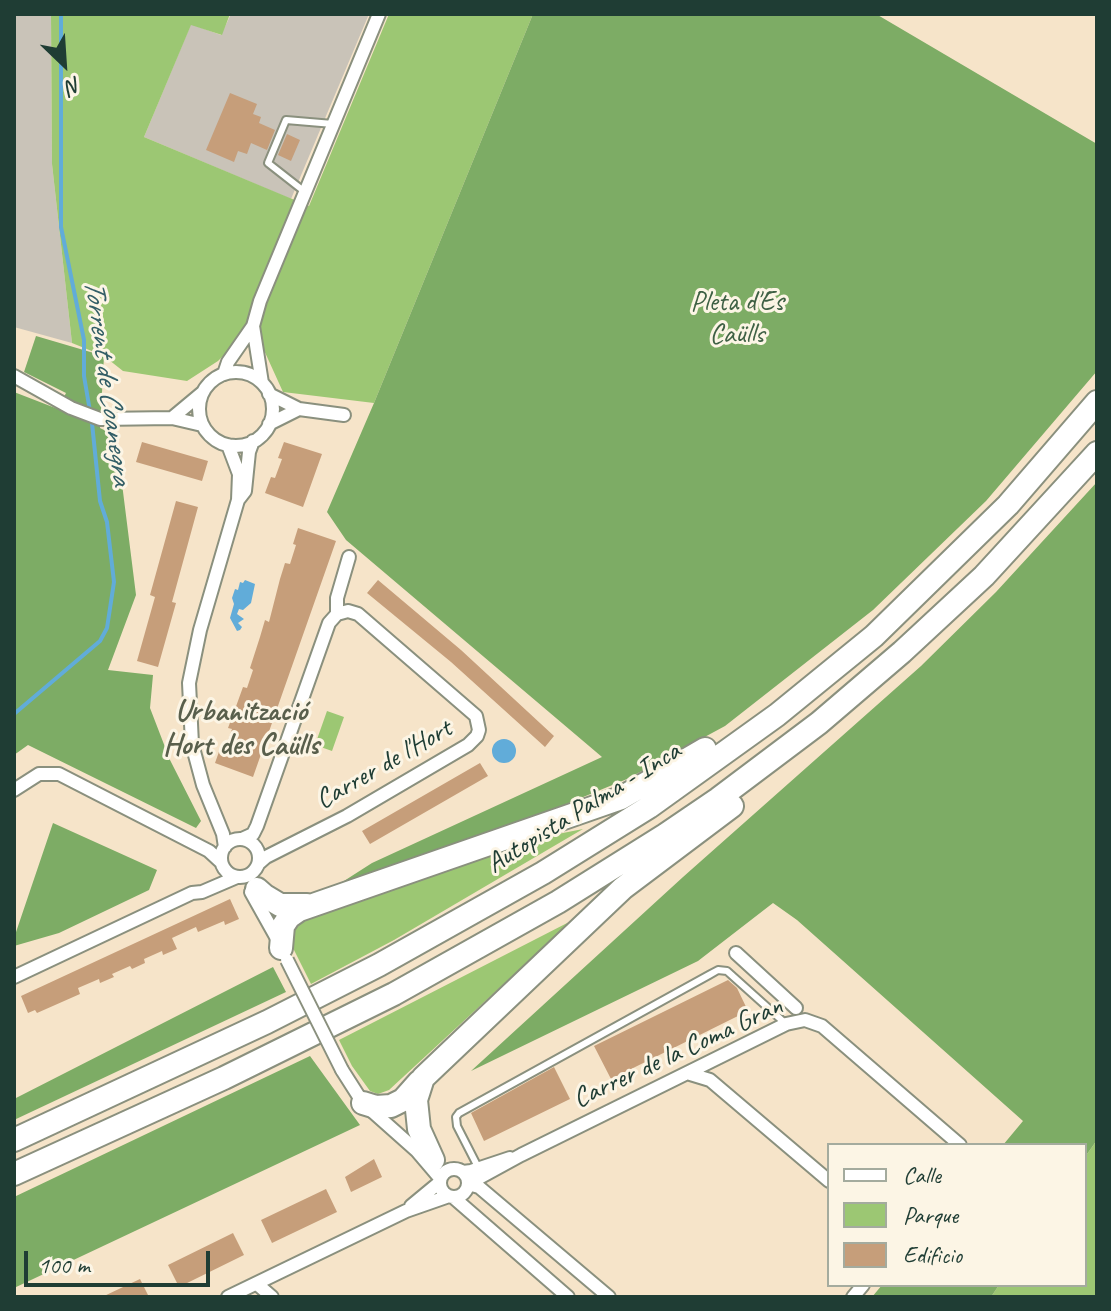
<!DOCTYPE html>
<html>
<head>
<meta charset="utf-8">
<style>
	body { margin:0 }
	#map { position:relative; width:1111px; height:1311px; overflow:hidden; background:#f6e4c9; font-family:Caveat,sans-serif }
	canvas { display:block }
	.frame { position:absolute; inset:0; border:16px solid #1f3d34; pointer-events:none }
	.legend { position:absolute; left:827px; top:1143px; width:260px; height:144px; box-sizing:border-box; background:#fcf5e5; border:2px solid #a4ab9e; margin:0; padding:10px 14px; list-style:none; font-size:24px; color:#1f3d34 }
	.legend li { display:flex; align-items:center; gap:16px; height:40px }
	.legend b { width:40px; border:2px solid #a4ab9e }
	.north { position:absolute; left:24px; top:24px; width:80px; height:80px; -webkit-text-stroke:6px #fcf5e5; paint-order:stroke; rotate:155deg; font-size:22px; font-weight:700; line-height:32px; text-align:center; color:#1f3d34 }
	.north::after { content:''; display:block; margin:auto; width:28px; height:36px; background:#1f3d34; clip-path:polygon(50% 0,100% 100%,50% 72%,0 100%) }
	.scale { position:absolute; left:24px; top:1251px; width:186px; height:36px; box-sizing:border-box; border:4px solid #1f3d34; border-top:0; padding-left:10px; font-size:24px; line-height:28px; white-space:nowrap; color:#1f3d34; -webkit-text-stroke:6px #fcf5e5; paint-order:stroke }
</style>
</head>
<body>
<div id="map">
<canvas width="1111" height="1311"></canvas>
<div class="frame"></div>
<ul class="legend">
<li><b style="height:10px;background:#fff"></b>Calle</li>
<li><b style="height:22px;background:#9cc773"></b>Parque</li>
<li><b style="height:22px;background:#c69e7a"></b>Edificio</li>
</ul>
<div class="north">N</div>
<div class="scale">100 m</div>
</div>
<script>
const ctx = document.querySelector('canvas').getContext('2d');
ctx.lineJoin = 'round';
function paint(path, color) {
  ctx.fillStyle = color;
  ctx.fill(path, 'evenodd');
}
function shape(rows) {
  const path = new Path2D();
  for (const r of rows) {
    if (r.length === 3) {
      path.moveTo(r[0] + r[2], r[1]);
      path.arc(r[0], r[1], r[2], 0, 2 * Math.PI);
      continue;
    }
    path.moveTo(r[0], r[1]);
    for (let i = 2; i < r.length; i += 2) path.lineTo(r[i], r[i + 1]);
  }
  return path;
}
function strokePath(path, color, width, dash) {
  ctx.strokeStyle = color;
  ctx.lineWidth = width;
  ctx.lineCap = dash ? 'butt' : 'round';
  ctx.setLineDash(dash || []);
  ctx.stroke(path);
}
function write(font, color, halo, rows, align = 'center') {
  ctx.font = font + ' Caveat,sans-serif';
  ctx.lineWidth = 6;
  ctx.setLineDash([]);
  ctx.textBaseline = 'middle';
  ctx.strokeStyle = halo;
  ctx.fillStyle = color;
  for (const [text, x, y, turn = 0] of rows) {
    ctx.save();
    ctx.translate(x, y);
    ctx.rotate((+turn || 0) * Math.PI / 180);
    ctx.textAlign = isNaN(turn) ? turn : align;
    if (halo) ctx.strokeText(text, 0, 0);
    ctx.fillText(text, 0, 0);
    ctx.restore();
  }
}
paint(shape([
	[14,14,51,14,52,164,72,343,14,327],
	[231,14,369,14,291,199,144,137,191,24,221,35]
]), '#c9c3b8');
paint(shape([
	[51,14,230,14,222,35,191,25,144,137,309,206,389,14,533,14,374,403,283,392,253,326,218,361,187,381,123,371,104,356,72,343,52,164],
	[327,711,344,717,332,751,315,745],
	[583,829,394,940,311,984,290,942,293,923,523,841],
	[573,920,389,1090,378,1094,370,1091,352,1066,339,1040],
	[1097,1140,1097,1297,991,1297,999,1285,1085,1285,1085,1157]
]), '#9cc773');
paint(shape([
	[533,14,876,14,1097,144,1097,371,986,501,873,610,725,726,627,779,537,816,333,888,372,863,602,757,346,540,327,512,374,403],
	[36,336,104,356,100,428,116,436,136,595,108,670,153,675,150,708,170,760,201,821,196,828,28,745,14,755,14,392,58,409,66,393,24,372],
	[1097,482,1097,1140,1085,1157,1085,1145,1003,1145,1023,1121,797,920,773,903,698,961,471,1071,683,877,921,666,996,592],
	[53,823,157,870,149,890,59,933,14,946,14,938],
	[273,967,286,992,14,1120,14,1099],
	[310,1056,360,1125,14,1288,14,1197],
	[882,1285,999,1285,991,1297,872,1297]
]), '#7dac65');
paint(shape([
	[245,580,255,584,251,603,243,610,239,609,237,614,244,619,238,623,242,627,240,630,237,631,230,618,234,604,232,598,235,589,238,590,240,582,243,583],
	[504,751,12]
]), '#61acd9');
strokePath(shape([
	[14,714,100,641,107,628,114,582,107,522,100,501,92,423,84,376,84,340,61,227,61,14]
]), '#61acd9', 4);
paint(shape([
	[230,93,257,104,253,114,261,117,259,123,275,130,267,150,251,143,247,154,238,151,234,162,206,150],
	[287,134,300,140,291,161,278,155],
	[142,442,208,461,202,481,136,462],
	[284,442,322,454,303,507,265,493,271,477,275,478,282,459,278,458],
	[176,501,198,507,172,602,176,603,158,667,137,661,155,597,150,595],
	[298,528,336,541,253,777,215,763,221,746,225,748,232,729,228,728,234,712,243,687,247,688,253,670,250,668,260,637,265,620,269,622,280,579,285,563,290,564,296,545,293,544],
	[378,580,461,650,554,736,545,747,451,662,367,593],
	[480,763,488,776,370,844,362,831],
	[230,899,239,919,225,925,224,921,198,932,196,927,172,938,177,949,163,955,162,951,144,959,145,963,132,969,130,966,112,974,114,977,100,983,99,979,78,988,80,994,37,1013,35,1010,28,1013,21,996],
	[728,980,737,988,748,1011,611,1079,594,1046],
	[554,1067,570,1099,484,1141,471,1113],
	[374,1159,382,1177,351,1192,345,1177],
	[326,1189,337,1212,272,1243,261,1220],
	[233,1233,244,1255,179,1287,168,1265],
	[140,1279,149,1297,102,1297]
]), '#c69e7a');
const lane = shape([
	[305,192,268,163,286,120,333,124],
	[479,1169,457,1126,456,1117,459,1113,709,975,718,970,727,971,786,1024]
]);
const street = shape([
	[253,326,262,383],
	[236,409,37],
	[224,374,228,362,253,326,260,301,379,14],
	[14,376,71,408,100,419,172,418,202,425],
	[269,394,299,409],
	[172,418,202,393],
	[269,424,299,409,344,415],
	[228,445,239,474,238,500],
	[337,614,337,598,349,557],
	[14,790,39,774,59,774,209,851,221,862],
	[240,858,19],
	[242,839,253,834,257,826,329,623,337,614,348,611,358,614,476,716,479,730,477,736,468,745,347,816,266,857,258,864],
	[225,847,223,834,203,785,192,744,189,683,200,630,238,500,245,491,249,452,253,441],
	[251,892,279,942],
	[736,953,796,1008],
	[14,977,192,893,202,892,237,877],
	[342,1070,363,1103,417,1151,440,1178],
	[687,1073,710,1080,829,1181],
	[454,1183,14],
	[463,1172,471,1171,510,1158],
	[468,1184,521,1155,687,1073,786,1024,805,1020,822,1026,960,1145],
	[468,1184,479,1187,609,1297],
	[453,1197,568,1297],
	[411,1206,440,1182],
	[257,1284,272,1297],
	[228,1297,406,1211,449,1196],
	[853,1297,863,1285]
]);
const highway = shape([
	[257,889,265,896,280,905,307,905],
	[281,948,283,926,289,917,299,910,621,798,705,749],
	[363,1103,376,1107,391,1106,403,1100,419,1082],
	[14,1140,267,1022,379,965,543,873,649,807,777,715,874,636,1008,505,1097,402],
	[433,1160,419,1129,416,1100,423,1078,623,888,732,806],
	[14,1174,224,1078,394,994,558,902,665,835,718,799,819,723,902,652,984,576,1097,453]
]);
strokePath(lane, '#8a907e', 10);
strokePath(street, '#8a907e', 16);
strokePath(highway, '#8a907e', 26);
strokePath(lane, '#fff', 6);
strokePath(street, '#fff', 12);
strokePath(highway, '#fff', 22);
const streetBridge = shape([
	[287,960,342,1070]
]);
strokePath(streetBridge, '#8a907e', 16, []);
strokePath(streetBridge, '#fff', 12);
write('28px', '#3e6044', '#fcf5e5', [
	["Pleta d'Es",737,303],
	["Caülls",737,335]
]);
write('28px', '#1f3d34', '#fcf5e5', [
	["Carrer de l'Hort",384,765,-30],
	["Autopista Palma - Inca",584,808,-32],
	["Carrer de la Coma Gran",678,1053,-25]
]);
write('italic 30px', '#335e66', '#fcf5e5', [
	["Torrent de Coanegra",107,382,82]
]);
write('bold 30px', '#595f4c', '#fcf5e5', [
	["Urbanització",241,712],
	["Hort des Caülls",241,746]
]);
</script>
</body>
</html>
